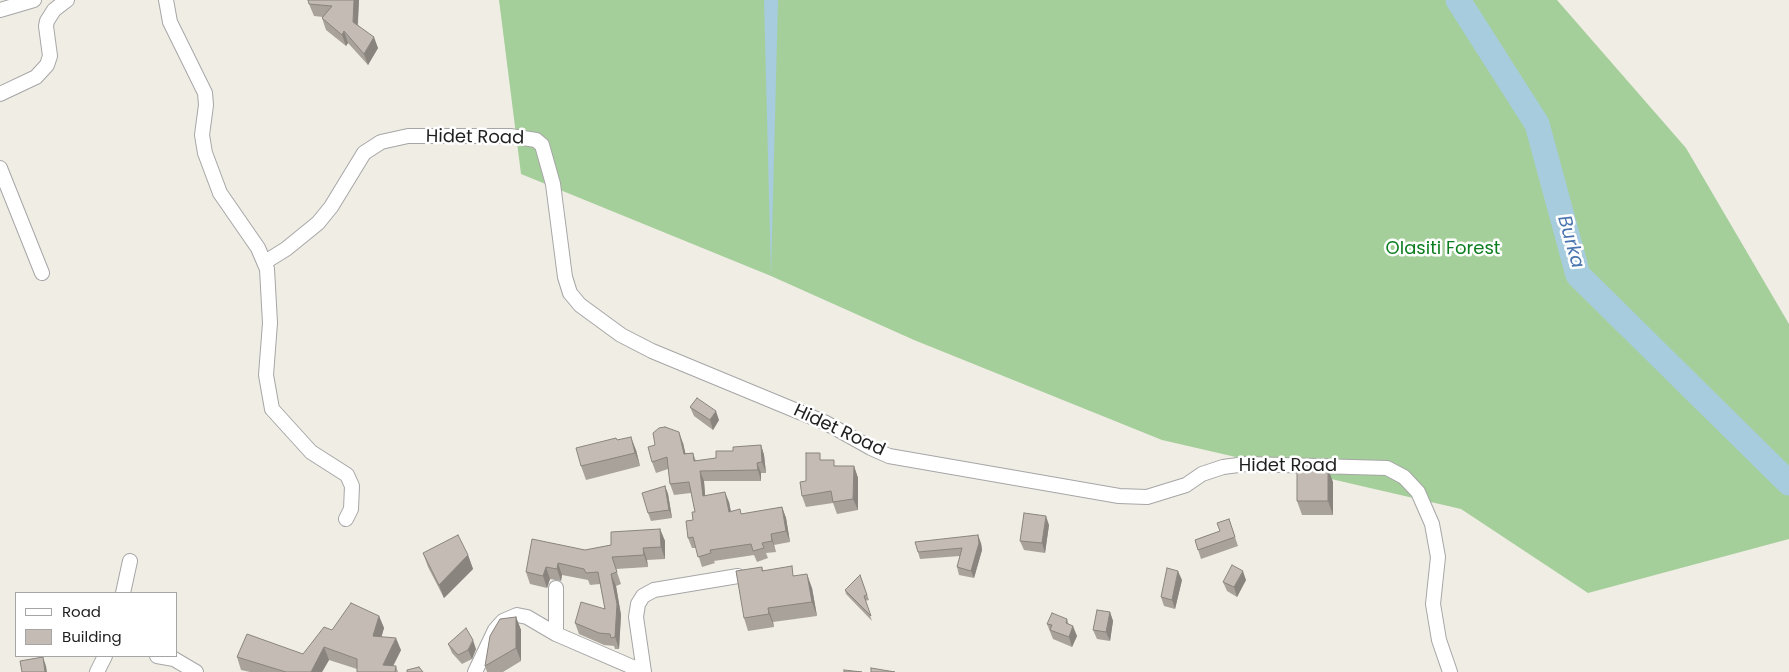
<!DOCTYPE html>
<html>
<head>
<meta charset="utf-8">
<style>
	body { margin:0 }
	#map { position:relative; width:1789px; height:672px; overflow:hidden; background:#f0ede5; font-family:Poppins,sans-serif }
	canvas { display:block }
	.legend { position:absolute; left:15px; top:592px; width:162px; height:65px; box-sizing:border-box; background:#fff; border:1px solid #a5a5a5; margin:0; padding:6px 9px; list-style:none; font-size:15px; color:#1f1f1f }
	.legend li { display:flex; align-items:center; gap:10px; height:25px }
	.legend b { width:25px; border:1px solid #a5a5a5 }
</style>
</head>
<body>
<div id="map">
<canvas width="1789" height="672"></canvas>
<ul class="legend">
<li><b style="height:6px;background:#fff"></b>Road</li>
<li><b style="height:14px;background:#c4bcb4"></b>Building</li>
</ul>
</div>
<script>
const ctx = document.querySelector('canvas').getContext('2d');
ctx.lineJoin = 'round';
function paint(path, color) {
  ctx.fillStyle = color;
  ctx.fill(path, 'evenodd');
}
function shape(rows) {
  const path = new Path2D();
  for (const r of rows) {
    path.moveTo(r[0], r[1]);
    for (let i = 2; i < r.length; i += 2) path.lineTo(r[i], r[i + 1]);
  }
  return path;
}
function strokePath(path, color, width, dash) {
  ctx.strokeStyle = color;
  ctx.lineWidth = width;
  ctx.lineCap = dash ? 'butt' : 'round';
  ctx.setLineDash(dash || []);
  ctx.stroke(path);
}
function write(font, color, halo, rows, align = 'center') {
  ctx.font = font + ' Poppins,sans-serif';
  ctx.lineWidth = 5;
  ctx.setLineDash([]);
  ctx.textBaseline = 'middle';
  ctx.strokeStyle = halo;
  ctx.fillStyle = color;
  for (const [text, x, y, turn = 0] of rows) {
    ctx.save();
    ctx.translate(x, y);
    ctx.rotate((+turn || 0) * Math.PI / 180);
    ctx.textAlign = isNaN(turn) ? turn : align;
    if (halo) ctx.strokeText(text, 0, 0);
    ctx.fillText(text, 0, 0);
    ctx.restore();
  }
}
paint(shape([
	[499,0,1557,0,1686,148,1789,324,1789,539,1588,593,1461,509,1162,440,914,340,771,276,521,174]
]), '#a5cf9a');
paint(shape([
	[764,0,778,0,771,276]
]), '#a6ccdd');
strokePath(shape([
	[1458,0,1537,124,1578,275,1789,483]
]), '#a6ccdd', 25);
const street = shape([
	[166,0,170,22,205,93,206,105,202,135,205,153,220,193,258,248,267,269,270,323,266,375,272,409,311,452,347,475,352,486,351,509,346,519],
	[0,10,34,0],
	[0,94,36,77,47,65,50,56,46,26,47,21,54,10,67,0],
	[0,168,42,273],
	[265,262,286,249,318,223,331,207,364,153,381,142,408,136,510,136,536,140,542,145,553,184,565,277,570,293,580,305,621,335,652,351,826,423,871,448,889,456,1119,496,1147,497,1186,485,1202,474,1223,467,1246,464,1387,468,1404,477,1418,492,1432,524,1438,557,1433,604,1439,640,1450,672],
	[556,588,556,634],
	[123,593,130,561],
	[157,656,174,659,196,672],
	[97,672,105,656],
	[475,672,495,630,503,621,517,615,527,617,556,634,644,672],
	[644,672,636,617,638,604,643,596,654,590,738,576]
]);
strokePath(street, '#a6a6a6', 16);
strokePath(street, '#fff', 14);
paint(shape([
	[359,0,358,25,378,48,368,65,348,43,346,46,326,30,322,18,323,17,314,16,309,4],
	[690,407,719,420,713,430,694,416],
	[617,440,636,450,640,466,586,480,581,466],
	[683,443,685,453,693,453,696,461,716,458,733,451,761,445,764,455,766,473,761,473,761,481,704,481,705,496,729,502,731,512,742,514,782,507,786,518,790,542,774,545,776,552,766,553,768,558,757,562,754,555,714,561,715,563,702,567,696,548,692,548,688,538,695,512,691,493,674,495,670,484,668,469,656,473,652,462],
	[822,460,836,466,854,466,858,478,858,510,837,514,833,503,806,507,802,496],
	[1316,468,1333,482,1333,515,1302,515,1297,501],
	[665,486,668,494,672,518,651,521,648,513],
	[1229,519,1238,546,1201,559,1195,540,1220,531],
	[1049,525,1045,553,1024,550,1020,541],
	[660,529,665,541,665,559,647,560,648,567,616,569,621,584,616,586,621,615,619,649,615,649,614,646,604,645,579,634,575,623,605,609,600,584,590,585,588,580,562,575,561,581,550,579,547,588,530,584,526,572,585,550,611,545],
	[981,543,982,550,974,578,959,575,957,567,960,556,920,559,918,552],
	[423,553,468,555,473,569,444,598,428,567],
	[762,567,763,570,795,576,812,588,817,616,773,622,774,627,748,631,744,618],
	[860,575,869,600,865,601,872,621,846,594,845,590],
	[1182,580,1175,609,1164,606,1161,597],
	[1246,580,1237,597,1227,591,1223,582],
	[1110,612,1113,621,1110,641,1097,639,1093,630],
	[379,616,384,628,381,637,401,650,393,666,396,666,398,672,357,672,357,669,329,660,322,672,250,672,241,670,237,657,303,654,332,630],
	[516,617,521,630,521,661,503,672,487,672,485,666],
	[1067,619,1069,625,1077,636,1072,647,1053,639,1047,624],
	[448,644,476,649,472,659,462,664,452,653]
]), '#a9a29b');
paint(shape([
	[354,0,359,0,357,33,353,22],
	[344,31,348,43,346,46,342,35],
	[374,37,378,48,368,65,364,54],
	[716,411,719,420,713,430,710,420],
	[679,432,683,443,688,464,684,454],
	[631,437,636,450,640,466,635,453],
	[761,445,764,455,766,473,762,462],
	[757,463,761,473,761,481,758,470],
	[854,466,858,478,858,510,853,499],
	[1328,468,1333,482,1333,515,1328,501],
	[700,471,704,481,706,507,703,496],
	[665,486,668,494,672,518,669,510],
	[725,492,729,502,733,523,729,512],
	[782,507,786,518,790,542,786,531],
	[1046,516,1049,525,1045,553,1042,543],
	[660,529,665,541,665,559,661,547],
	[771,534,774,545,776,552,772,541],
	[978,535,981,543,982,550,974,578,971,571],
	[643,548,647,560,648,567,644,555],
	[468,555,473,569,444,598,439,585],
	[558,563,562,575,561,581,557,569],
	[546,567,550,579,547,588,543,576],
	[1178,571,1182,580,1175,609,1172,600],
	[1243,571,1246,580,1237,597,1234,587],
	[611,574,616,586,621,615,619,649,615,637],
	[807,574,812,588,817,616,812,602],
	[768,608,773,622,774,627,769,614],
	[1110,612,1113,621,1110,641,1106,632],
	[379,616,384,628,378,649,373,636],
	[516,617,521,630,521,661,516,648],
	[1073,626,1077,636,1072,647,1069,637],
	[396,638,401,650,390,672,383,665],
	[473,640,476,649,472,659,468,650],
	[324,647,329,660,322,672,311,672],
	[43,657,46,666,47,672,45,672]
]), '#89847e');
const building = shape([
	[308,0,354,0,353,22,374,37,364,54,344,31,342,35,322,18,332,6,309,4,308,0],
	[697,398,716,411,710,420,690,407,697,398],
	[665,427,679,432,684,454,693,453,694,461,716,458,716,451,733,451,733,447,761,445,762,462,757,463,758,470,700,471,703,496,725,492,729,512,740,509,741,514,782,507,786,531,771,534,772,541,762,543,764,548,753,551,751,544,710,550,711,553,698,557,693,537,688,538,686,521,693,520,692,512,695,512,689,482,670,484,667,457,652,462,648,447,655,445,653,433,659,428,665,427],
	[631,437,635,453,581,466,576,448,616,438,617,440,631,437],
	[806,453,820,453,820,460,834,460,834,466,854,466,853,499,833,502,831,491,802,496,800,482,806,481,806,453],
	[1297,463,1314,463,1314,468,1328,468,1328,501,1297,501,1297,463],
	[665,486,669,510,648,513,642,493,665,486],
	[1024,513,1046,516,1042,543,1020,541,1024,513],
	[1229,519,1235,537,1198,550,1195,540,1220,531,1217,523,1229,519],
	[660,529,661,547,643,548,644,555,612,557,617,572,611,574,617,604,615,637,611,638,610,634,599,633,575,623,581,602,605,609,598,572,586,573,584,569,558,563,557,569,546,567,543,576,526,572,532,539,585,550,611,545,611,532,660,529],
	[458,535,468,555,439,585,423,553,458,535],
	[978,535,979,543,971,571,957,567,962,548,918,552,915,542,978,535],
	[1232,565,1243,571,1234,587,1223,582,1232,565],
	[792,566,793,576,807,574,812,602,768,608,769,614,744,618,736,571,762,567,762,571,792,566],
	[1167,568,1178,571,1172,600,1161,597,1167,568],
	[860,575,867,595,864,596,871,616,845,590,860,575],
	[351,603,379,616,373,636,396,638,383,665,396,666,395,672,357,672,357,659,324,647,311,672,286,672,237,657,247,634,303,654,324,627,332,630,351,603],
	[1097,610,1110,612,1106,632,1093,630,1097,610],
	[1052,613,1067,619,1066,623,1073,626,1069,637,1050,630,1052,625,1047,624,1052,613],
	[516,617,516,648,485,666,490,636,500,619,516,617],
	[466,628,473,640,468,650,458,655,448,644,466,628],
	[43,657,45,672,22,672,20,661,43,657],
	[419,667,423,672,407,672,407,670,419,667],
	[871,668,895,672,871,672,871,668],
	[844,670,862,672,844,672,844,670]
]);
paint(building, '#c4bcb4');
strokePath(building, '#89847e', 1);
write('18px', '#1f1f1f', '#fff', [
	["Hidet Road",475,138,1],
	["Hidet Road",839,431,25],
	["Hidet Road",1288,466]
]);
write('18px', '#0c7e1f', '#fff', [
	["Olasiti Forest",1443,249]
]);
write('italic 19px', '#4b75af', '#fff', [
	["Burka",1570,242,74]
]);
</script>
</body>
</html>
